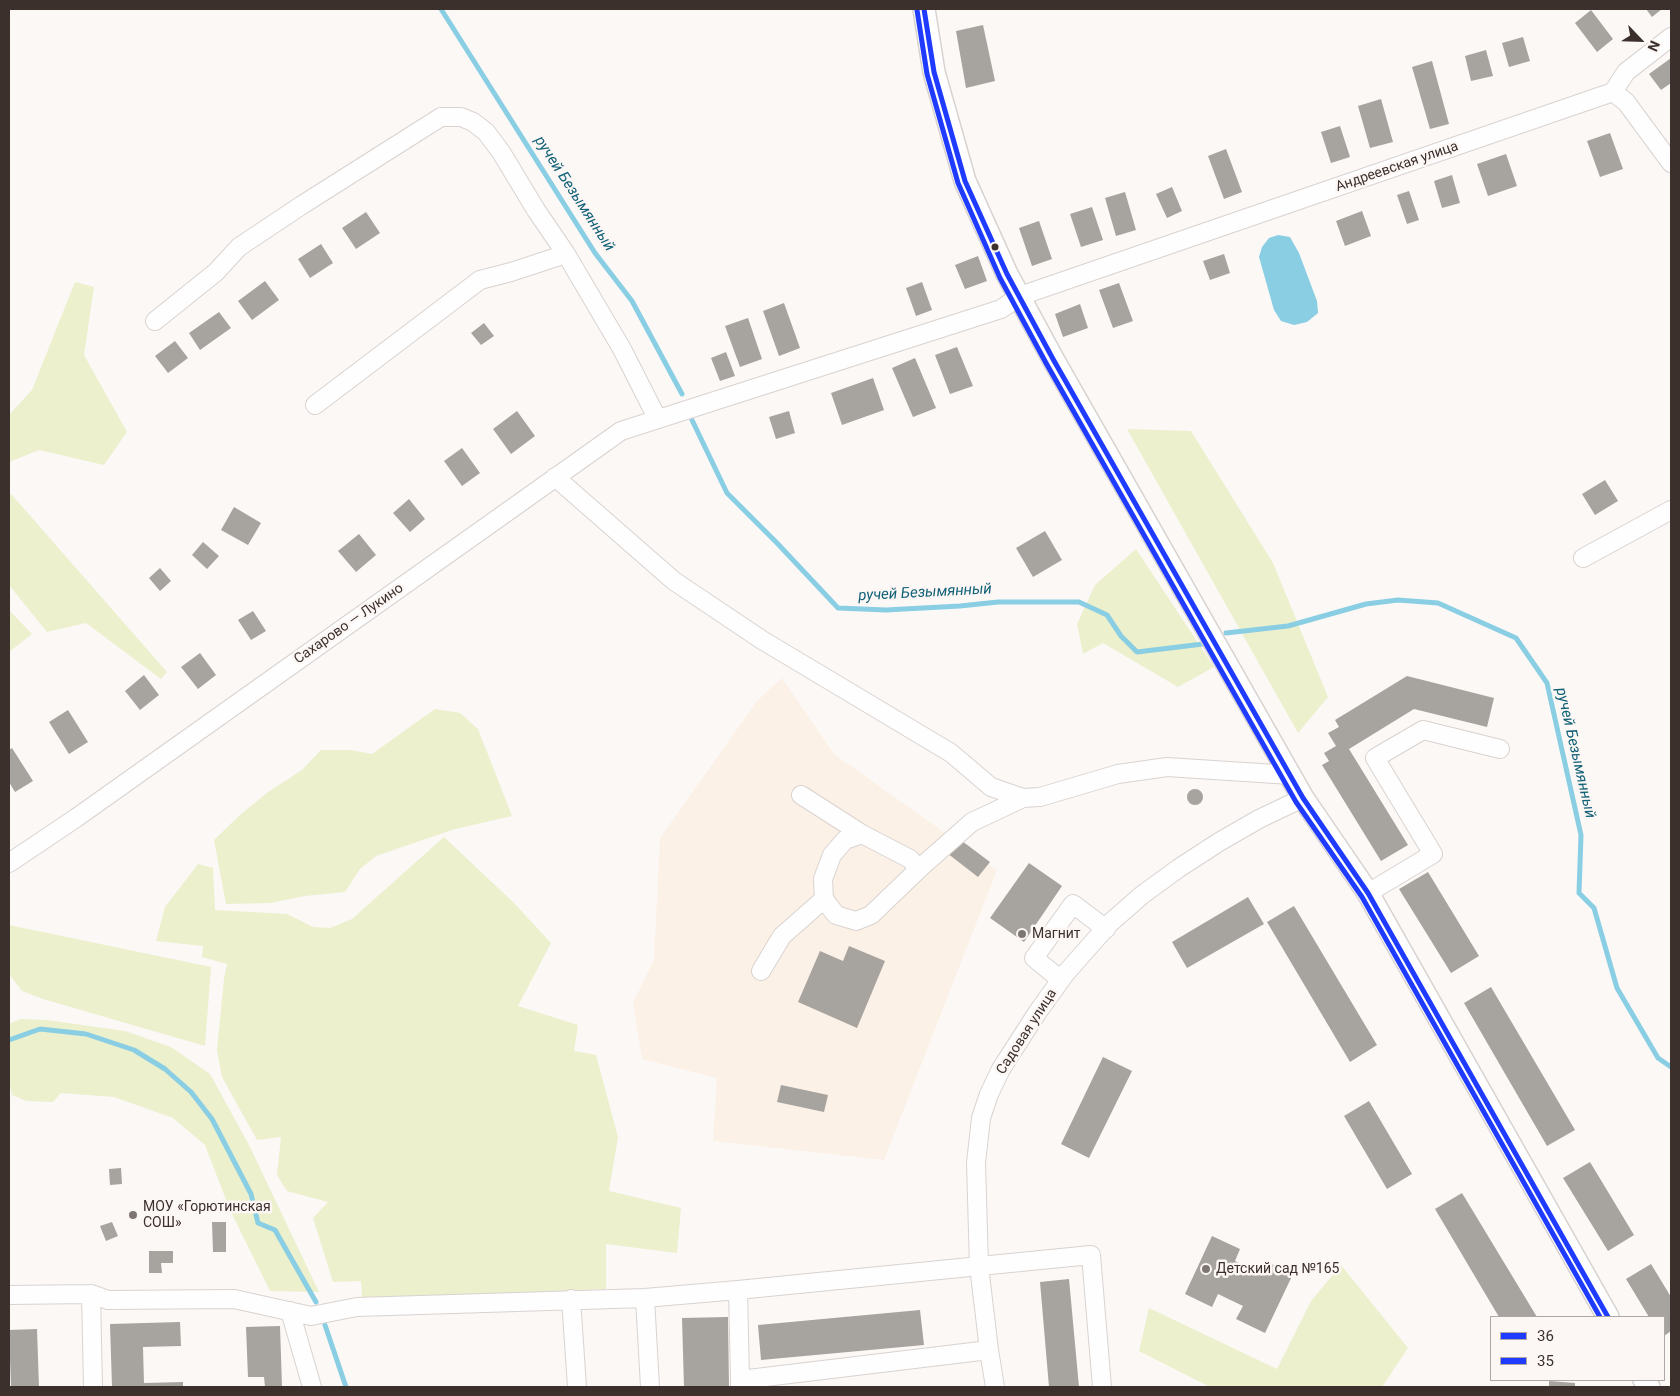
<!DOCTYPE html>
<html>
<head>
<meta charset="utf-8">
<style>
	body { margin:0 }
	#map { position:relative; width:1680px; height:1396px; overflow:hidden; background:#fbf8f6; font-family:Roboto,sans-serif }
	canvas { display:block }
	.frame { position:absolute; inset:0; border:10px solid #3b302c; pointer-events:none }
	.legend { position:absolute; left:1490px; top:1316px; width:175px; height:65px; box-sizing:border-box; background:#fcf7f5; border:1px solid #afa7a5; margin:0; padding:6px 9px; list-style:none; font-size:15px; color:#3b302c }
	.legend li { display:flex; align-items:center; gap:10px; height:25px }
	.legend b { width:25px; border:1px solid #afa7a5 }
	.north { position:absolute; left:1615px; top:15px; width:50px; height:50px; -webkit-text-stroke:4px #fcf7f5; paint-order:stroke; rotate:114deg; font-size:14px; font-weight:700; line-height:20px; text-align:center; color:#3b302c }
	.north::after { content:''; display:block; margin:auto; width:18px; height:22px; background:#3b302c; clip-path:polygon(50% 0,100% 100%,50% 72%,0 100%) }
</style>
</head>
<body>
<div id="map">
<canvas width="1680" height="1396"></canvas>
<div class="frame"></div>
<ul class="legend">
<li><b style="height:6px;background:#1f3bff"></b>36</li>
<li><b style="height:6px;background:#1f3bff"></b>35</li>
</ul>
<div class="north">N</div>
</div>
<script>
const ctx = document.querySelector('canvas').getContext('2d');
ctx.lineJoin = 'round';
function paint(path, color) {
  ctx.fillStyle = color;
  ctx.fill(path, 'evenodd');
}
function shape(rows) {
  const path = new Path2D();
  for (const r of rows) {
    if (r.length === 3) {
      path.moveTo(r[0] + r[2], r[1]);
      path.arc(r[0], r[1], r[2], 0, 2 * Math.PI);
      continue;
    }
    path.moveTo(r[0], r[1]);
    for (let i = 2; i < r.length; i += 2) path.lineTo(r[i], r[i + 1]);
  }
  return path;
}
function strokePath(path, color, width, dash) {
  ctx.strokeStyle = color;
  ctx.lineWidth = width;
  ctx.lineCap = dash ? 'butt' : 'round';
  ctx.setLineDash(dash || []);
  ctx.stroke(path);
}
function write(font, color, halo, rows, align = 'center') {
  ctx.font = font + ' Roboto,sans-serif';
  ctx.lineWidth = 5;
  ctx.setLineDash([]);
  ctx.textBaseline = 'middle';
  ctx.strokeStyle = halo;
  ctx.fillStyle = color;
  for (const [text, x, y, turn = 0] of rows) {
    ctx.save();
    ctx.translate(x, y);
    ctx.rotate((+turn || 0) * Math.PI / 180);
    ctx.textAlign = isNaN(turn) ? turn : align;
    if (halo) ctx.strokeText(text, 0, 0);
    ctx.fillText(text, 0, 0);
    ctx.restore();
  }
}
paint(shape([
	[782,678,834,754,997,870,884,1160,713,1141,717,1078,642,1059,633,1003,654,960,660,838,757,701]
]), '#fcf1e6');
paint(shape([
	[75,282,94,287,84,355,127,432,104,465,39,450,9,462,9,415,32,390],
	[1127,429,1191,431,1273,563,1328,697,1298,733],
	[11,494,167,672,161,679,86,623,47,632,9,585,9,496],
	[1136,549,1214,667,1178,687,1103,643,1083,654,1077,624,1095,585],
	[9,610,32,634,9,652],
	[435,709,460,713,478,729,512,816,455,829,376,856,360,869,345,892,305,896,270,903,226,904,214,840,240,815,268,792,302,770,321,750,350,750,372,754],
	[444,837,515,904,551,943,518,1006,578,1025,574,1051,596,1055,618,1137,609,1191,681,1208,677,1253,606,1244,606,1289,362,1299,361,1281,333,1282,313,1218,328,1202,287,1191,277,1175,281,1137,257,1140,222,1077,217,1050,224,979,227,964,202,957,203,946,156,941,165,907,198,864,213,868,215,910,287,914,313,927,330,928,352,919],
	[9,925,211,967,205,1046,43,999,22,991,9,974],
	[21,1019,47,1020,125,1031,171,1047,210,1074,249,1145,319,1292,270,1291,230,1210,205,1145,173,1118,114,1097,61,1093,53,1102,26,1101,12,1095,9,1080,9,1024],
	[1341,1265,1408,1348,1382,1387,1210,1387,1139,1351,1149,1308,1277,1369,1311,1301]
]), '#ecf0cd');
paint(shape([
	[1278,235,1290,237,1299,253,1317,301,1318,313,1307,322,1294,325,1281,321,1274,310,1259,257,1262,247,1269,238]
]), '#8acee4');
strokePath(shape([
	[441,9,595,253,632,301,682,394],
	[692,420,727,493,777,543,838,608,886,610,960,606,998,602,1079,602,1107,615,1121,636,1137,652,1203,644],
	[1226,633,1288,626,1366,604,1398,600,1438,603,1516,638,1547,683,1581,835,1579,893,1594,908,1617,988,1658,1058,1671,1067],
	[9,1040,40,1029,86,1034,134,1050,165,1069,191,1092,212,1119,251,1194,258,1223,275,1230,316,1302],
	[325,1325,346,1387]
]), '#8acee4', 5);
paint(shape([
	[1646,9,1662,9,1652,17],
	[1591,10,1613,39,1597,52,1575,23],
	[983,25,995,81,966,88,956,31],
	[1523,37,1530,61,1509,67,1502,43],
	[1486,50,1493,76,1471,81,1465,56],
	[1671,58,1671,83,1661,90,1649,74],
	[1432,61,1449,124,1430,129,1412,67],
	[1381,99,1393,142,1370,148,1358,106],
	[1340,126,1350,157,1331,163,1321,132],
	[1610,133,1623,169,1600,177,1587,141],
	[1226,149,1242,192,1224,199,1208,156],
	[1506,154,1517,186,1488,196,1477,164],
	[1452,175,1460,203,1442,208,1434,181],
	[1172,187,1182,211,1167,218,1156,194],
	[1409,191,1419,220,1407,224,1397,195],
	[1125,192,1136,230,1116,236,1105,198],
	[1092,207,1103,240,1081,247,1070,214],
	[1362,211,1371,236,1345,246,1336,221],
	[366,212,380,233,356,249,342,228],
	[1039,221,1052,259,1032,266,1019,228],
	[321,244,333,263,310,278,298,259],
	[1224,254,1230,273,1210,280,1203,261],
	[978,256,987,281,965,289,955,265],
	[265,281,279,300,252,320,238,301],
	[922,282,932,310,916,316,906,288],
	[1119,283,1133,321,1113,328,1099,290],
	[784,303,800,348,779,356,763,311],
	[1080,304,1088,328,1063,337,1055,314],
	[219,312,231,328,200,350,189,333],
	[748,318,762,359,740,367,725,326],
	[484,323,494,336,481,345,471,333],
	[175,341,188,358,168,373,155,356],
	[957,347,973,386,950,394,935,355],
	[726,352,735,376,720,381,711,358],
	[915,358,936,408,913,417,892,368],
	[873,378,884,410,842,425,831,393],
	[517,411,535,436,511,454,493,429],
	[789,411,795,433,776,439,769,417],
	[462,448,480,473,462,486,444,461],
	[1605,480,1618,501,1595,515,1582,494],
	[409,499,425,519,410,532,393,513],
	[234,507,261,523,248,545,221,530],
	[1045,531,1062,560,1033,577,1016,548],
	[359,534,376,555,356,572,338,551],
	[203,542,219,556,207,569,192,555],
	[160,568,171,581,160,591,149,578],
	[253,611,266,631,251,640,238,620],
	[200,653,216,675,198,689,181,667],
	[144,675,159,695,140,710,125,691],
	[1407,676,1494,698,1487,727,1414,709,1349,749,1408,845,1381,861,1322,765,1329,761,1324,753,1336,746,1328,733,1339,727,1335,720],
	[68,710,88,742,69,754,49,722],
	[12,748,33,781,15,792,9,782,9,750],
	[1195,797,8],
	[958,838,990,862,978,877,947,853],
	[1029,863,1062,886,1024,942,990,918],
	[1428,872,1479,956,1451,973,1399,889],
	[1248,897,1264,924,1187,968,1172,942],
	[1294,906,1377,1045,1350,1062,1267,922],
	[849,946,885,961,857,1028,798,1002,820,951,843,961],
	[1491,987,1575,1130,1547,1146,1464,1003],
	[1103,1057,1132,1071,1089,1158,1061,1144],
	[781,1085,828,1095,824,1112,777,1102],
	[1369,1101,1412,1174,1387,1189,1344,1116],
	[1590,1162,1634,1235,1608,1251,1563,1178],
	[121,1168,122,1184,110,1185,109,1169],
	[1462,1193,1537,1317,1499,1317,1435,1209],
	[112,1222,118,1236,106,1241,100,1226],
	[212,1222,226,1222,226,1252,213,1252],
	[1212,1236,1240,1249,1235,1261,1259,1273,1265,1261,1293,1274,1265,1333,1236,1319,1243,1306,1218,1294,1212,1307,1185,1294],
	[149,1251,173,1251,173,1263,161,1263,162,1273,149,1273],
	[1651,1264,1671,1297,1671,1331,1664,1336,1664,1317,1649,1317,1626,1279],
	[1069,1279,1079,1387,1049,1387,1040,1282],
	[920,1310,924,1345,761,1360,758,1325],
	[728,1317,729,1387,684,1387,682,1318],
	[180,1322,181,1346,143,1347,144,1383,183,1382,183,1387,112,1387,110,1324],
	[280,1326,282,1387,265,1387,264,1377,248,1377,246,1327],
	[37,1329,39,1387,11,1387,9,1330],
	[1549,1381,1575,1383,1575,1387,1549,1387]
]), '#a7a39f');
const minor = shape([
	[1613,92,1626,102,1671,163],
	[155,321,216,272,239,247,302,205,441,117,461,117,473,122,486,132,501,152,536,210,566,254,622,349,657,418],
	[315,405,480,280,511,272,566,254],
	[555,477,674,581,762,640,951,753,991,787,1023,798,1040,797,1118,774,1167,767,1291,775],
	[1583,558,1671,510],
	[801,795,862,834,910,859,919,869],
	[9,863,76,818,621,431,1001,309,1020,296,1613,92,1626,72,1671,37],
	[1368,893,1433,854,1375,758,1423,730,1500,749],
	[824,899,823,879,832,855,845,840,862,834],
	[761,971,782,936,824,899,836,915,856,921,871,915,921,867,972,822,1023,798],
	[1061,980,1034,958,1073,904,1106,929],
	[738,1290,740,1380],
	[91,1294,93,1387],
	[9,1295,91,1294,108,1300,234,1299,311,1316,357,1307,645,1298,738,1290,1091,1255,1102,1387],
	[645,1298,650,1387],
	[571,1299,577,1387],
	[290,1311,312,1387],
	[740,1387,740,1380,989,1350],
	[995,1387,989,1350,979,1266,976,1163,981,1118,989,1094,1001,1069,1037,1013,1065,974,1110,923,1142,895,1179,868,1219,842,1259,819,1303,798]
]);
const major = shape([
	[924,9,934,72,965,181,1007,274,1053,359,1303,798,1368,893,1608,1317],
	[1644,1380,1649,1387]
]);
strokePath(minor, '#d9d3d0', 20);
strokePath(major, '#d9d3d0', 24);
strokePath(minor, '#fefefe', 18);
strokePath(major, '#fefefe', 21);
strokePath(shape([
	[924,9,934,72,965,181,1007,274,1053,359,1303,798,1368,893,1608,1317]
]), '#1f3bff', 5);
strokePath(shape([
	[917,10,927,74,958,183,1000,278,1046,363,1296,802,1362,897,1600,1317]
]), '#1f3bff', 5);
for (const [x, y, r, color] of [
	[995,247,4.5,"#3b302c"],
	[1022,934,5,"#7e7673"],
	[133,1215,5,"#7e7673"],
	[1206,1269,5,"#7e7673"]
]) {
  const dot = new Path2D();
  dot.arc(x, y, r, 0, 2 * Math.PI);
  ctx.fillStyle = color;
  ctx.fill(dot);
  strokePath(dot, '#fcf7f5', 2);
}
write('14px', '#3b302c', '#fcf7f5', [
	["Андреевская улица",1397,167,-19],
	["Сахарово — Лукино",349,624,-35],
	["Садовая улица",1027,1032,-57]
]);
write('14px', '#3b302c', '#fcf7f5', [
	["Магнит",1032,934],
	["МОУ «Горютинская",143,1207],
	["СОШ»",143,1223],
	["Детский сад №165",1216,1269]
], 'left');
write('italic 15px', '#116177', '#fcf7f5', [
	["ручей Безымянный",574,194,57],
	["ручей Безымянный",925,593,-3],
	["ручей Безымянный",1575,753,77]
]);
</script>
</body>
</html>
